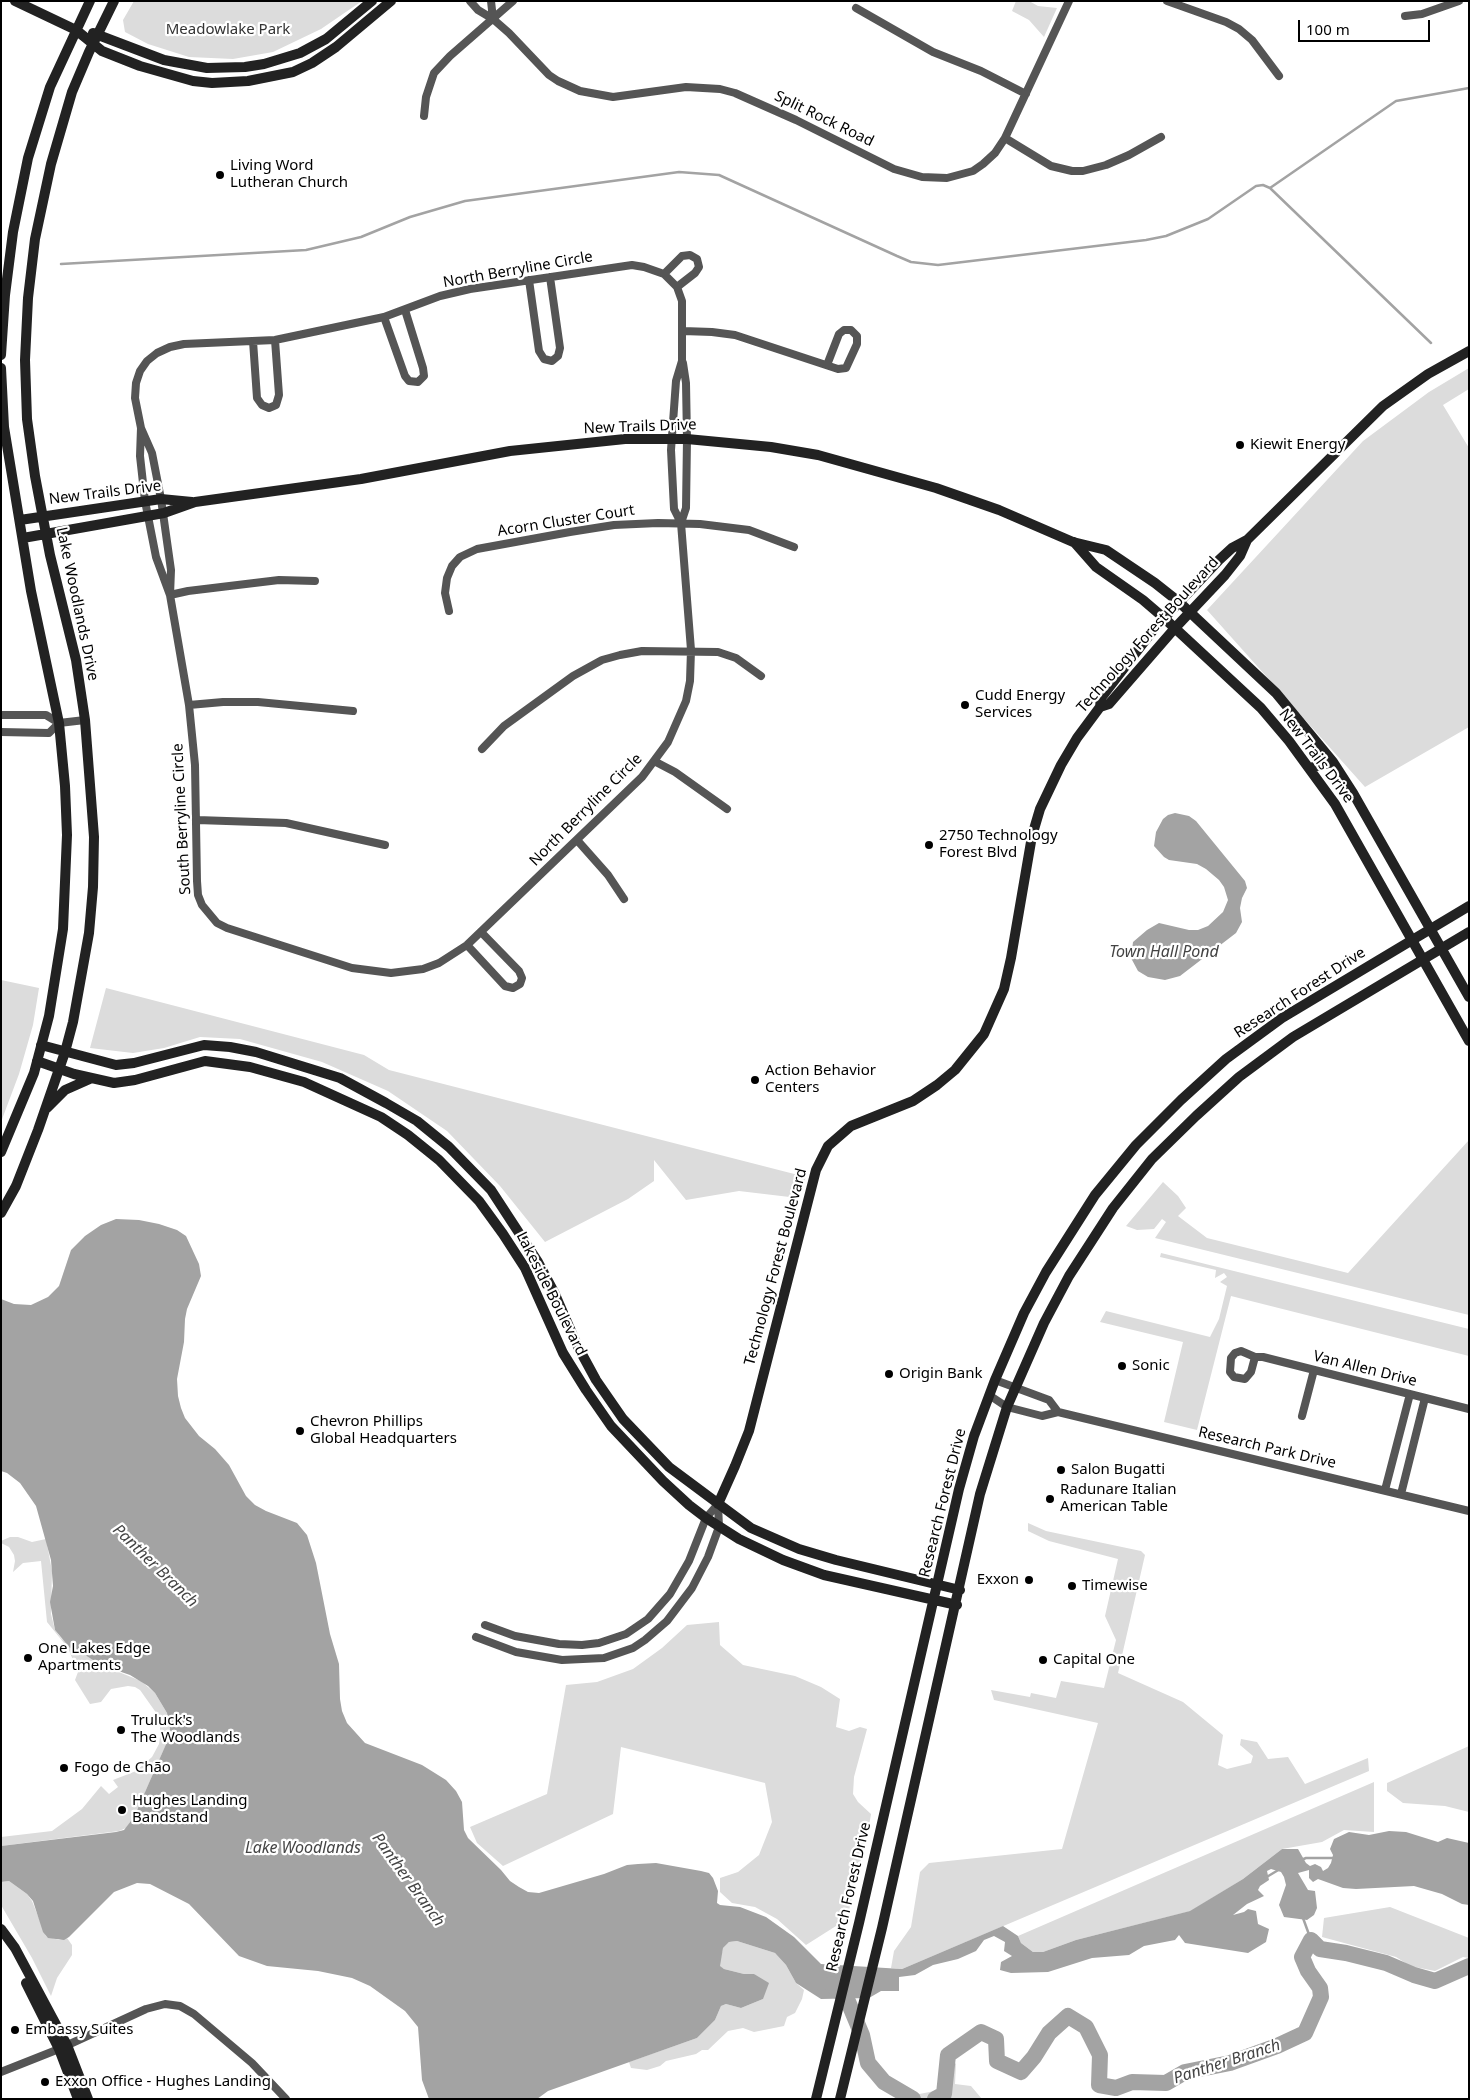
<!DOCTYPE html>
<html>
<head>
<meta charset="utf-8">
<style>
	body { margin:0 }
	#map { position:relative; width:1470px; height:2100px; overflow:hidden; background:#fff; font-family:"Noto Sans",sans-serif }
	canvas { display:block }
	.frame { position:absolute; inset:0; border:2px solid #000; pointer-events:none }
	.scale { position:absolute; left:1298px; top:20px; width:132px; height:22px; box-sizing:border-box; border:2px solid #000; border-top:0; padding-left:6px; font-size:15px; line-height:18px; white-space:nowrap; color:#000; -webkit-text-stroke:4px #fff; paint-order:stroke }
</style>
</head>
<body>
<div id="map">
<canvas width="1470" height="2100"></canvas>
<div class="frame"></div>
<div class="scale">100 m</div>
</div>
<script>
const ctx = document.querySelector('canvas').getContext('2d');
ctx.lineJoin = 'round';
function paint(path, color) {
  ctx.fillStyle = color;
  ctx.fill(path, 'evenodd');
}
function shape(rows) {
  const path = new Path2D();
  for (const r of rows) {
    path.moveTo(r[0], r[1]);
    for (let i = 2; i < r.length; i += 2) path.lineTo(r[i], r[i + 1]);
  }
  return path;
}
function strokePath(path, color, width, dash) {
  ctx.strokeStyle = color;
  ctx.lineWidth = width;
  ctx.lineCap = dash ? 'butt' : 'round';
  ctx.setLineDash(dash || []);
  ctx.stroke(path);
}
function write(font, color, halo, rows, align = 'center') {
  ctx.font = font + ' "Noto Sans",sans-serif';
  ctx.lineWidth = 4.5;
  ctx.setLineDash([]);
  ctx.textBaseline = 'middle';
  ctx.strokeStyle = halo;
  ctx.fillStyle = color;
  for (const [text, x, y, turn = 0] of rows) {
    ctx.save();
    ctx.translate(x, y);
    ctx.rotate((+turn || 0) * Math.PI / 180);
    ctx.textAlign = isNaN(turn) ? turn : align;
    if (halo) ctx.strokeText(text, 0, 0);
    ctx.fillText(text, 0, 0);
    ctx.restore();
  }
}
paint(shape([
	[134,1,362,1,321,29,273,52,233,59,189,57,148,44,125,32,123,20],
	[1016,1,1029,1,1038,6,1057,8,1044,37,1029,20,1012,11],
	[1469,368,1469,389,1443,405,1469,448,1469,727,1365,787,1207,610,1363,441,1429,392],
	[1,980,39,988,33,1025,19,1074,1,1122],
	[106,988,364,1055,389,1070,806,1177,798,1198,739,1191,686,1200,654,1160,654,1181,628,1199,545,1242,500,1186,447,1131,388,1091,322,1062,240,1039,200,1037,164,1048,133,1053,90,1048],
	[1469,1140,1469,1315,1155,1238,1166,1222,1162,1219,1154,1229,1137,1230,1126,1226,1163,1182,1178,1196,1186,1208,1178,1216,1207,1238,1348,1273],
	[1161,1253,1469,1329,1469,1356,1231,1296,1197,1430,1164,1422,1183,1342,1100,1322,1106,1311,1210,1337,1219,1319,1227,1286,1220,1282,1227,1277,1224,1273,1215,1278,1216,1270,1160,1257],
	[1028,1523,1046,1531,1141,1551,1145,1555,1118,1673,1183,1702,1223,1735,1218,1765,1227,1769,1251,1763,1253,1756,1240,1745,1241,1739,1257,1742,1268,1759,1288,1757,1305,1784,1368,1758,1369,1771,902,1969,891,1968,894,1951,911,1927,920,1872,929,1863,1062,1849,1098,1723,994,1700,991,1690,1030,1697,1031,1693,1056,1698,1061,1681,1104,1688,1116,1640,1105,1616,1118,1559,1049,1541,1028,1531],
	[10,1537,18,1537,32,1542,46,1539,52,1571,51,1614,55,1630,61,1638,74,1649,104,1666,141,1681,155,1693,167,1713,170,1729,168,1740,134,1817,126,1828,119,1831,1,1846,1,1837,52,1831,82,1809,101,1786,109,1794,118,1787,113,1780,136,1771,152,1757,159,1744,160,1737,160,1723,157,1714,140,1690,135,1687,128,1686,111,1689,101,1702,90,1704,75,1680,78,1672,68,1648,47,1622,41,1561,23,1563,13,1572,15,1561,14,1555,9,1547,1,1543,1,1541],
	[719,1622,720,1645,743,1665,795,1676,821,1687,840,1699,836,1727,849,1731,860,1727,867,1729,854,1777,853,1794,858,1802,871,1814,870,1820,847,1919,806,1945,777,1919,755,1907,732,1903,720,1892,720,1878,738,1872,759,1855,772,1822,765,1783,621,1747,613,1814,503,1866,477,1843,470,1827,547,1794,566,1685,597,1682,633,1669,662,1648,687,1625],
	[1469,1746,1469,1812,1445,1806,1403,1803,1387,1791,1387,1783],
	[1374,1782,1374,1832,1344,1830,1322,1842,1282,1849,1243,1879,1191,1911,1076,1940,1043,1952,1033,1952,1021,1943,1018,1936],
	[9,1881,27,1894,32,1901,46,1936,59,1940,67,1938,72,1945,72,1955,57,1978,51,1996,32,1958,1,1905,1,1882],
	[1390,1907,1469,1938,1469,1958,1463,1957,1435,1971,1410,1966,1396,1957,1322,1937,1324,1918],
	[737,1941,775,1953,786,1965,796,1983,804,1990,802,1999,795,2013,787,2017,784,2026,754,2032,743,2028,728,2031,708,2050,702,2050,696,2054,666,2061,660,2066,647,2070,631,2068,629,2062,697,2038,715,2020,721,2006,726,2004,741,2008,763,1999,754,1974,744,1974,724,1969,719,1966,723,1948,729,1942],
	[956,2063,955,2084,971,2086,982,2099,914,2099,914,2095,940,2090,945,2066,950,2070]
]), '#dcdcdc');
paint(shape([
	[1175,813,1189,816,1196,821,1245,881,1247,888,1242,898,1240,908,1242,922,1236,933,1180,976,1165,980,1148,977,1138,971,1131,958,1133,942,1147,930,1159,923,1189,930,1198,930,1208,926,1223,912,1228,900,1224,887,1219,880,1206,869,1197,864,1169,860,1164,857,1154,846,1156,832,1163,819,1168,815],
	[116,1219,139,1220,159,1224,177,1230,186,1236,199,1264,201,1276,187,1309,185,1319,184,1342,177,1379,178,1396,181,1408,185,1418,199,1436,215,1449,229,1465,246,1496,255,1505,266,1511,297,1523,307,1535,316,1563,330,1634,339,1664,340,1699,342,1711,347,1723,365,1743,422,1765,446,1780,456,1791,462,1802,464,1830,468,1838,501,1870,510,1881,519,1887,528,1892,539,1893,604,1874,627,1865,638,1864,656,1863,701,1871,709,1873,713,1878,718,1891,717,1903,720,1905,740,1907,766,1917,794,1937,821,1964,902,1969,1003,1926,1018,1936,1021,1943,1033,1952,1043,1952,1076,1940,1190,1911,1243,1879,1282,1849,1298,1849,1306,1863,1310,1866,1315,1864,1321,1867,1323,1871,1328,1868,1331,1863,1333,1855,1330,1849,1334,1839,1349,1832,1369,1835,1389,1831,1406,1832,1438,1842,1447,1838,1469,1843,1469,1905,1462,1904,1442,1894,1414,1886,1356,1889,1343,1888,1318,1879,1313,1882,1309,1878,1309,1870,1298,1873,1308,1890,1315,1891,1317,1908,1314,1915,1307,1920,1284,1917,1279,1905,1286,1885,1284,1877,1281,1872,1271,1869,1267,1871,1269,1880,1260,1886,1258,1890,1264,1896,1247,1904,1233,1915,1244,1912,1248,1909,1256,1911,1258,1924,1269,1929,1266,1942,1248,1953,1185,1943,1179,1935,1175,1940,1144,1946,1129,1955,1092,1958,1048,1972,1011,1973,1000,1970,1001,1962,1012,1956,1004,1951,1005,1942,994,1936,984,1940,976,1951,958,1959,933,1965,915,1975,899,1977,899,1991,881,1991,869,1998,821,1999,796,1983,786,1965,775,1953,737,1941,729,1942,723,1948,720,1966,724,1969,744,1974,754,1974,769,1983,763,1999,741,2008,726,2004,721,2006,715,2020,697,2038,548,2091,537,2099,429,2099,422,2080,418,2027,405,2011,370,1986,352,1978,318,1971,267,1966,239,1956,189,1904,150,1884,137,1883,114,1892,69,1937,64,1940,48,1938,43,1932,33,1901,27,1894,9,1881,1,1882,1,1846,116,1832,124,1830,134,1817,167,1742,170,1729,167,1713,155,1693,148,1686,130,1675,101,1665,72,1647,70,1648,55,1630,50,1602,53,1586,51,1560,36,1506,20,1483,7,1473,1,1471,1,1299,14,1304,31,1305,48,1297,59,1286,71,1250,85,1236,101,1225]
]), '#a3a3a3');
strokePath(shape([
	[1270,188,1396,101,1469,88],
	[61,264,306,250,361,237,410,217,465,201,679,172,719,175,897,256,911,262,938,265,1146,240,1166,236,1208,219,1256,186,1263,185,1270,188,1431,343],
	[1301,1860,1306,1858,1335,1858],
	[1265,1878,1280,1869],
	[1303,1918,1311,1940],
	[944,2094,949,2099]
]), '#a3a3a3', 2.5);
strokePath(shape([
	[831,1984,847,1999,862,2035,868,2063,884,2082,913,2099],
	[935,2099,944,2094,948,2055,981,2032,996,2039,997,2061,1021,2072,1034,2057,1049,2033,1068,2016,1086,2027,1100,2055,1099,2085,1116,2088,1132,2082,1166,2083,1185,2072,1230,2063,1277,2046,1305,2033,1321,1997,1320,1988,1308,1971,1302,1957,1311,1940,1320,1949,1346,1953,1386,1963,1414,1975,1435,1981,1469,1966]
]), '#a3a3a3', 16);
strokePath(shape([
	[470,1,478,10,493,19,509,33,549,75,558,81,580,91,613,97,686,87,720,89,735,93,796,120,894,169,922,177,947,178,973,171,983,164,995,153,1005,138,1069,1],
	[491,1,493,19],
	[1167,1,1226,22,1239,29,1252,40,1279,76],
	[856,8,933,52,981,71,1026,94],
	[1405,16,1422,14,1459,1],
	[424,116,426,97,434,73,450,56,513,1],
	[1005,138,1051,166,1072,171,1083,171,1106,165,1129,155,1161,137],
	[664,274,682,256,690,255,697,259,699,267,695,273,677,287],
	[529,280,539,351,544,359,552,361,558,356,560,348,550,277],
	[384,317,405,376,409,381,418,382,424,376,423,368,405,310],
	[683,331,712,332,735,335,838,369,846,368,857,344,857,336,851,330,844,330,839,334,827,365],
	[253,341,257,398,262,405,269,408,276,405,279,395,275,340],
	[141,428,152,453,161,499,171,570,170,595,189,705,195,765,197,881,198,895,202,905,217,923,227,928,352,968,391,973,423,969,439,963,467,945,642,777,668,742,686,701,690,681,691,650,681,523,674,509,671,450,676,381,682,361,682,301,677,287,664,274,644,267,632,265,470,289,440,296,384,317,275,340,184,344,170,347,157,353,147,361,140,371,136,383,135,398,141,428,140,456,145,501,156,557,170,595],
	[681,523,686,508,687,439,686,383,683,363],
	[170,595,188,591,279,580,315,581],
	[449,611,445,593,447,578,452,566,460,557,477,549,570,532,614,525,658,523,700,524,749,530,794,547],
	[189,705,223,702,258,702,353,711],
	[1,715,46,715,59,723],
	[1,732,49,733,59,723,85,720],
	[482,749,504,726,573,676,602,660,620,655,642,651,718,652,736,658,761,676],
	[654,761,675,772,727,809],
	[197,820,286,823,385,845],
	[577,840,608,875,624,899],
	[467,945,505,986,513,988,520,984,522,978,519,971,481,932],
	[1255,1357,1251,1372,1245,1379,1234,1377,1230,1372,1231,1358,1235,1353,1241,1351,1255,1357,1263,1357,1469,1409],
	[995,1380,1049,1400,1058,1412],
	[989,1395,1007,1407,1042,1416,1058,1412,1469,1511],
	[1302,1416,1314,1370],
	[1385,1490,1410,1394],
	[1401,1494,1425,1398],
	[485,1625,515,1636,559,1644,582,1645,599,1643,626,1634,648,1619,670,1594,689,1561,706,1518,718,1504],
	[476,1637,516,1652,562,1660,604,1658,633,1648,645,1640,667,1621,692,1588,708,1557,719,1527,718,1504],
	[1,2072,59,2049,146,2009,165,2004,180,2006,194,2014,252,2063,286,2099]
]), '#555', 8);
strokePath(shape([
	[15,1,76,30,102,51,140,66,193,81,212,83,248,81,293,72,312,63,336,47,391,1],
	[93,33,164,60,207,68,245,67,264,64,300,53,326,39,372,1],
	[1,355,5,295,13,232,28,158,50,87,90,1],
	[1,368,4,427,31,591,59,723,65,786,67,835,63,929,49,1016,34,1073,1,1152],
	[20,520,161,499,192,502],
	[23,538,164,513,195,502,361,479,510,451,625,439,687,439,771,447,818,455,936,488,999,510,1073,542,1106,550,1155,583,1179,602,1276,693,1333,762,1353,793,1469,997],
	[1074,542,1096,567,1143,600,1164,618,1261,708,1289,741,1335,804,1469,1041],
	[1100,707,1101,698,1154,629,1219,560,1232,548,1247,540,1383,406,1428,374,1469,351],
	[1309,768,1333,762],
	[41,1045,116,1065,134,1063,204,1045,230,1047,256,1052,340,1078,386,1103,417,1121,449,1147,491,1190,538,1262,554,1292,577,1345,596,1380,623,1419,669,1467,751,1528,799,1549,836,1560,960,1590],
	[37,1061,74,1074,114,1083,135,1080,205,1061,250,1067,304,1082,381,1117,408,1135,439,1160,479,1201,503,1234,525,1268,563,1353,586,1390,611,1426,663,1481,689,1505,706,1518,739,1539,783,1560,824,1575,957,1605],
	[47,1108,65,1090,92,1078],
	[1,1213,16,1186,38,1130,65,1052,73,1022,89,933,93,887,94,837,85,720,76,660,50,555,35,476,27,419,25,360,28,298,35,239,51,164,72,92,89,52,114,1],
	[718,1504,735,1466,749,1431,816,1170,828,1146,851,1126,913,1101,937,1085,955,1070,984,1034,1004,989,1011,958,1032,836,1040,809,1061,765,1077,738,1100,707,1109,704,1175,628,1225,575,1240,556,1247,540],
	[1,1929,15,1948,67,2045,88,2099],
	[26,1983,59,2049,78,2099],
	[816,2099,859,1923,959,1489,974,1436,995,1380,1024,1313,1046,1272,1095,1195,1136,1145,1181,1100,1226,1059,1282,1018,1469,906],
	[840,2099,882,1928,980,1494,1007,1407,1044,1323,1069,1276,1113,1208,1152,1159,1196,1116,1239,1077,1293,1037,1469,932]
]), '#222', 10);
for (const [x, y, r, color] of [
	[220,175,5,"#000"],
	[1240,445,5,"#000"],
	[965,705,5,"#000"],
	[929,845,5,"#000"],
	[755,1080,5,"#000"],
	[1122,1366,5,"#000"],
	[889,1374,5,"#000"],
	[300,1431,5,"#000"],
	[1061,1470,5,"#000"],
	[1050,1499,5,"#000"],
	[1029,1580,5,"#000"],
	[1072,1586,5,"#000"],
	[28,1658,5,"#000"],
	[1043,1660,5,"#000"],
	[121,1730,5,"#000"],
	[64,1768,5,"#000"],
	[122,1810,5,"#000"],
	[15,2030,5,"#000"],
	[45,2082,5,"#000"]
]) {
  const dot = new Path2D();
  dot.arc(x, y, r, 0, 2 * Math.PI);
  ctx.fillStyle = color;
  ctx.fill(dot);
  strokePath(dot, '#fff', 2);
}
write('15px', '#333', '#fff', [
	["Meadowlake Park",228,30]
]);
write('15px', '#000', '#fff', [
	["Split Rock Road",824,119,26],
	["North Berryline Circle",518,270,-10],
	["New Trails Drive",640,427,-2],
	["New Trails Drive",105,493,-7],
	["Acorn Cluster Court",566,521,-9],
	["Lake Woodlands Drive",77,604,78],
	["Technology Forest Boulevard",1148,635,-48],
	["New Trails Drive",1316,756,53],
	["North Berryline Circle",586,810,-45],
	["South Berryline Circle",182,819,-93],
	["Research Forest Drive",1300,993,-33],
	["Technology Forest Boulevard",776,1267,-75],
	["Lakeside Boulevard",551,1294,63],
	["Van Allen Drive",1365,1369,14],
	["Research Park Drive",1267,1448,13],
	["Research Forest Drive",943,1503,-76],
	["Research Forest Drive",849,1897,-77]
]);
write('15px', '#000', '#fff', [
	["Living Word",230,166],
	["Lutheran Church",230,183],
	["Kiewit Energy",1250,445],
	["Cudd Energy",975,696],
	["Services",975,713],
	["2750 Technology",939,836],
	["Forest Blvd",939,853],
	["Action Behavior",765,1071],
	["Centers",765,1088],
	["Sonic",1132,1366],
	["Origin Bank",899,1374],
	["Chevron Phillips",310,1422],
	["Global Headquarters",310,1439],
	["Salon Bugatti",1071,1470],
	["Radunare Italian",1060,1490],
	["American Table",1060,1507],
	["Exxon",1019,1580,"right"],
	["Timewise",1082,1586],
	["One Lakes Edge",38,1649],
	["Apartments",38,1666],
	["Capital One",1053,1660],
	["Truluck's",131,1721],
	["The Woodlands",131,1738],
	["Fogo de Chão",74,1768],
	["Hughes Landing",132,1801],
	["Bandstand",132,1818],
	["Embassy Suites",25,2030],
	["Exxon Office - Hughes Landing",55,2082]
], 'left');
write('italic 16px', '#444', '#fff', [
	["Town Hall Pond",1164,952],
	["Panther Branch",155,1566,44],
	["Lake Woodlands",303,1848],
	["Panther Branch",408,1880,54],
	["Panther Branch",1227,2062,-18]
]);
</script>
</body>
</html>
